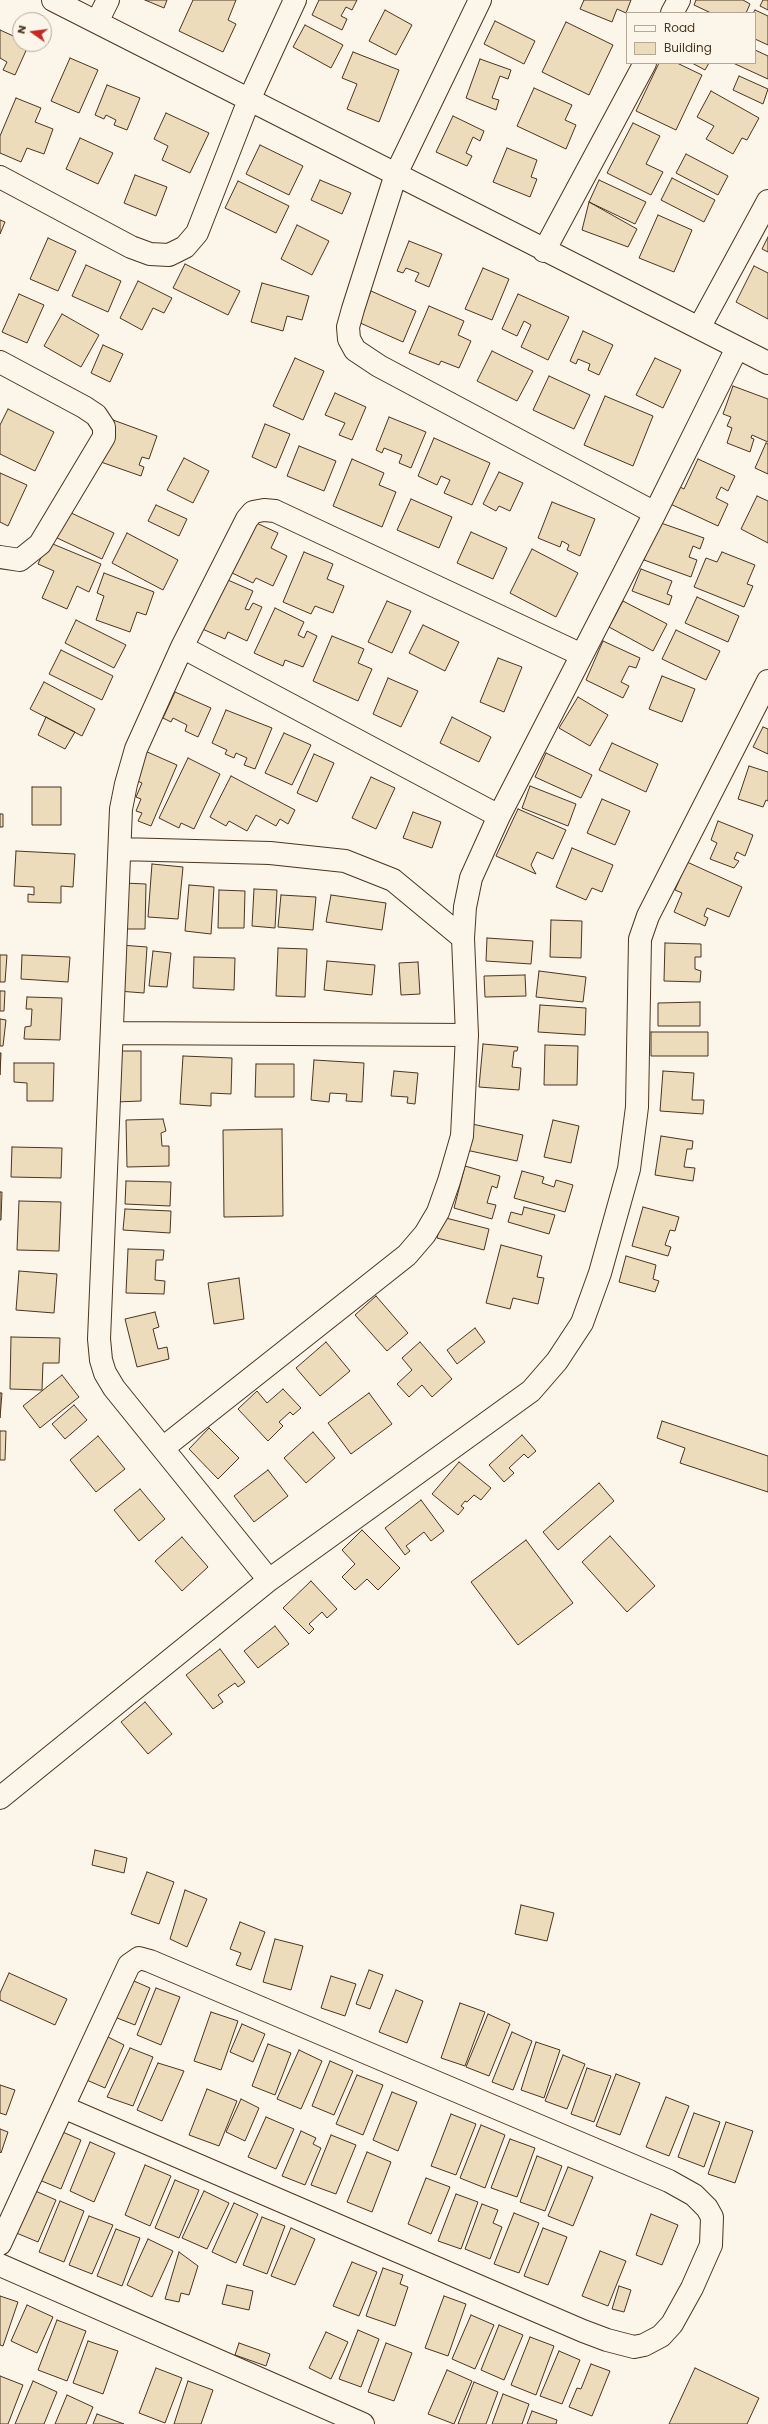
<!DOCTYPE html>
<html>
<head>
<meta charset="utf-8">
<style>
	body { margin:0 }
	#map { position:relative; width:768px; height:2424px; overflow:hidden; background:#fbf6e9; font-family:Poppins,sans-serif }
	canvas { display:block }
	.legend { position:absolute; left:626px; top:12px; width:130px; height:52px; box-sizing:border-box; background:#fbf6e9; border:1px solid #b4a999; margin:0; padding:5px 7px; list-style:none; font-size:12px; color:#4a3520 }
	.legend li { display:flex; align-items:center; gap:8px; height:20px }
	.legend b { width:20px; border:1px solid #b4a999 }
	.north { position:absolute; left:12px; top:12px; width:40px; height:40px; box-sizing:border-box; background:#fbf6e9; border:1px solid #b4a999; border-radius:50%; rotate:284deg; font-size:11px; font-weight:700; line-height:16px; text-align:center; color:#4a3520 }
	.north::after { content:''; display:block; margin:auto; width:14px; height:18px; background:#c62828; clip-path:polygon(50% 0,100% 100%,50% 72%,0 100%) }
</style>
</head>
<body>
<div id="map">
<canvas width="768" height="2424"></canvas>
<ul class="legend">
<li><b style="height:5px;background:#fbf6e9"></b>Road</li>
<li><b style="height:11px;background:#ecdcbc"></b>Building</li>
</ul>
<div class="north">N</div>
</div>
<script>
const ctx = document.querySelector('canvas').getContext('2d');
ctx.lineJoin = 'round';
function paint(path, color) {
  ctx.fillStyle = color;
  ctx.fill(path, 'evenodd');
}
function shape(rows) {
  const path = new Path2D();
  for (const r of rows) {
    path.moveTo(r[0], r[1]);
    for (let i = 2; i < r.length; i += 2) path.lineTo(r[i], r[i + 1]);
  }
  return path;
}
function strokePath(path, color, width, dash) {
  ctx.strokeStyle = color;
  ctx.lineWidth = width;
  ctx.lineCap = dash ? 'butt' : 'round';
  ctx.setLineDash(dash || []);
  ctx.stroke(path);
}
const building = shape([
	[145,0,167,0,164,8,145,0],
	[193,0,236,0,228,20,236,24,223,52,179,31,193,0],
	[319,0,357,0,352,10,346,7,341,16,347,19,342,30,312,15,319,0],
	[584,0,631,0,626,13,617,9,612,22,580,9,584,0],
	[696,0,743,0,750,4,746,13,711,13,694,5,696,0],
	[763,0,768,0,768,10,760,6,763,0],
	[385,10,412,25,396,55,369,41,385,10],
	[755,10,768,16,768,45,755,39,753,13,755,10],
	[495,21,535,41,524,64,484,44,495,21],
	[566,22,613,45,589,95,542,72,566,22],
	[305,25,343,45,331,68,293,47,305,25],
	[0,30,20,39,20,44,29,44,15,75,3,70,7,62,0,58,0,30],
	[755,50,768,56,768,79,733,63,755,63,755,50],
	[353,52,399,70,379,122,347,109,357,84,342,78,353,52],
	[70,58,98,70,79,113,51,101,70,58],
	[480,59,511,70,508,79,500,76,492,98,499,100,496,110,466,98,480,59],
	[659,63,677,63,702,75,676,130,636,111,659,63],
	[692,63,709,63,705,70,692,63],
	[739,76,768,89,763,104,733,90,739,76],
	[107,85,140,98,127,130,114,125,116,120,106,115,104,119,95,115,107,85],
	[534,88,572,105,565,120,576,125,566,149,517,126,534,88],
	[711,91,759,118,747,140,742,138,733,154,706,139,714,126,697,117,711,91],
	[16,98,41,108,35,122,53,129,44,154,27,148,21,162,0,153,0,136,16,98],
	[166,113,209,133,190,173,162,160,168,146,154,139,166,113],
	[453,116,484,131,480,141,473,137,466,153,472,156,467,166,436,152,453,116],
	[633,123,660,136,646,164,663,172,651,195,607,173,633,123],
	[80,138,113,153,98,184,66,169,80,138],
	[260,145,303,166,289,195,246,174,260,145],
	[507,148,537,160,531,177,537,179,530,197,493,182,507,148],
	[686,154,728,176,718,195,676,173,686,154],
	[135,175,167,187,156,216,124,203,135,175],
	[672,178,715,200,704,222,661,200,672,178],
	[320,180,351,193,342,214,311,200,320,180],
	[599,180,646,202,635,224,589,202,599,180],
	[238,181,289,206,276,233,225,208,238,181],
	[589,202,637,229,628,247,582,230,589,202],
	[658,215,692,230,674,272,639,258,658,215],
	[0,220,5,222,0,234,0,220],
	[297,225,329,241,312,275,281,259,297,225],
	[768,237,768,252,762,249,768,237],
	[48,238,76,251,58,291,30,279,48,238],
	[409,241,442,254,429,287,415,281,419,273,406,268,403,273,397,271,409,241],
	[185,264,240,291,228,315,173,288,185,264],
	[86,265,121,281,108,312,72,296,86,265],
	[754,266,768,273,768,319,736,302,754,266],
	[483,268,509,279,492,320,465,309,483,268],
	[138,281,172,298,164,313,153,308,142,330,120,318,138,281],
	[262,283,309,296,302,320,287,316,283,331,251,322,262,283],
	[371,291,416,311,403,342,358,322,371,291],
	[19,294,44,305,27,343,2,332,19,294],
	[518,294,569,317,548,360,521,347,531,325,524,321,517,336,502,329,518,294],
	[429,306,464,321,458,335,471,341,459,368,441,361,439,365,409,353,429,306],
	[62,314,99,335,81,367,44,346,62,314],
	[583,331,613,345,599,375,588,370,590,364,578,359,576,364,570,361,583,331],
	[103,345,123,354,110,382,91,373,103,345],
	[492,351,533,371,517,401,477,381,492,351],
	[295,358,324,371,303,420,273,406,295,358],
	[655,358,681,370,663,408,636,395,655,358],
	[549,376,590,395,574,429,533,410,549,376],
	[733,386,768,399,768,442,752,435,751,438,754,439,750,452,727,443,732,428,727,426,731,417,723,414,733,386],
	[335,393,366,407,352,440,339,435,345,423,325,415,335,393],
	[605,396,653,416,633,466,584,445,605,396],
	[8,409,54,432,35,471,0,454,0,425,8,409],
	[389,417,426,432,411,468,399,463,402,455,384,448,382,453,376,450,389,417],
	[113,420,157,436,149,459,142,457,139,465,144,467,141,476,98,461,113,420],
	[265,424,290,434,276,468,252,457,265,424],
	[434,438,490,463,472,505,444,493,450,480,441,476,437,485,418,476,434,438],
	[766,443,768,444,768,474,755,468,766,443],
	[299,446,336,461,324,491,287,476,299,446],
	[184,458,209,471,193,503,167,490,184,458],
	[352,459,384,473,379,485,396,492,382,527,333,506,352,459],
	[698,459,735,476,728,491,721,487,716,498,728,504,718,526,666,502,674,484,684,489,698,459],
	[499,472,523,483,510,511,499,506,496,511,483,504,499,472],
	[0,473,27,485,8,526,0,522,0,473],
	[757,496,768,501,768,543,741,529,757,496],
	[411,499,452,517,439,548,397,530,411,499],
	[552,502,595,519,580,556,567,550,569,545,562,541,560,547,538,538,552,502],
	[156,505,187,519,179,536,148,521,156,505],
	[67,511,114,533,102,559,55,537,67,511],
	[250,520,278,533,271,548,287,556,273,586,256,578,253,583,226,570,250,520],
	[658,522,704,538,700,549,693,546,689,557,697,560,691,577,644,560,658,522],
	[471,532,507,548,493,579,457,563,471,532],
	[127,533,178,560,163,590,112,563,127,533],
	[48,542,101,564,89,592,77,586,67,609,42,598,54,571,38,564,48,542],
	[532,549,578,573,556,617,510,593,532,549],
	[304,552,333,564,327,579,344,586,333,613,315,606,311,614,283,602,304,552],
	[722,552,755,565,747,584,753,586,744,607,694,587,706,558,717,562,722,552],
	[641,569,672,581,667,594,672,596,669,605,632,591,641,569],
	[104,573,154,592,146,615,137,612,130,632,96,620,104,596,97,593,104,573],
	[221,577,253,591,245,609,249,610,253,603,262,607,247,641,228,632,225,639,198,627,221,577],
	[697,597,739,616,728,642,685,623,697,597],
	[387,601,411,611,392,653,368,642,387,601],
	[623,601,667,624,653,651,609,627,623,601],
	[275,608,304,622,298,635,304,638,307,631,317,636,303,667,285,660,283,666,254,653,275,608],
	[76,620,126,645,114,668,65,643,76,620],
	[423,625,459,642,445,671,409,653,423,625],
	[676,630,720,651,706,680,662,659,676,630],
	[332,636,364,649,358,663,372,669,358,701,313,681,332,636],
	[603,641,640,658,636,668,629,666,621,682,629,686,623,698,586,680,603,641],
	[61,650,113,676,102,700,49,674,61,650],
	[498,658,522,667,504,712,480,702,498,658],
	[662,676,695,689,682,722,649,709,662,676],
	[388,678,418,691,401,727,373,714,388,678],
	[44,682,95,709,82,736,30,709,44,682],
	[175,692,211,708,198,737,185,731,187,725,173,718,171,722,163,718,175,692],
	[578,697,608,715,590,746,559,728,578,697],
	[226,710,272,728,255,769,244,765,247,758,236,753,234,758,225,754,227,750,212,743,226,710],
	[46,717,75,732,65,749,38,735,46,717],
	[452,717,491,737,479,762,440,743,452,717],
	[763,727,768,729,768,754,753,747,763,727],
	[284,733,311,745,292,785,265,773,284,733],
	[612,743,658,764,646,792,599,770,612,743],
	[145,751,177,765,151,826,138,821,142,813,136,811,141,799,136,797,142,783,133,779,145,751],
	[546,753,592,775,581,798,535,777,546,753],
	[314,754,334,763,317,802,297,793,314,754],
	[188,758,220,774,194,829,181,823,179,828,159,818,188,758],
	[749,766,768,772,768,801,766,800,763,807,738,799,749,766],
	[231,776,295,810,288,824,280,819,276,826,256,815,247,831,229,821,226,826,210,817,231,776],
	[371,777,395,788,376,829,352,818,371,777],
	[530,786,576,804,568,826,522,808,530,786],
	[32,787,61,787,61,825,32,825,32,787],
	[602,799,630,811,615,845,587,833,602,799],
	[518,809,566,830,553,859,537,852,531,865,536,874,496,856,518,809],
	[413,812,441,822,432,848,403,838,413,812],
	[0,814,3,814,3,827,0,827,0,814],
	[718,821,753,835,745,856,737,852,734,859,739,861,734,868,710,859,717,843,711,840,718,821],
	[572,848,613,865,602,892,592,888,586,900,556,887,572,848],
	[16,851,75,854,73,887,61,886,61,903,28,902,28,894,34,895,34,887,14,886,16,851],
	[687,862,742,887,729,917,707,908,704,916,708,918,705,926,674,912,682,893,675,890,687,862],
	[152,864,183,867,178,919,148,917,152,864],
	[124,883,146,884,145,929,123,929,124,883],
	[189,885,214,887,211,934,185,931,189,885],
	[254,889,277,890,275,928,252,926,254,889],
	[219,890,245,891,244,928,218,928,219,890],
	[281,895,316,897,313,930,278,927,281,895],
	[331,895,386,903,382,930,326,922,331,895],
	[551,920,582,921,581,958,550,957,551,920],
	[487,938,533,941,531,964,486,961,487,938],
	[665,943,701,944,701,957,695,957,695,969,701,971,700,982,664,981,665,943],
	[121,945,147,947,144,993,118,991,121,945],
	[278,948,307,949,305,997,276,996,278,948],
	[153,951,171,953,167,987,149,986,153,951],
	[0,955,7,955,5,982,0,982,0,955],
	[22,955,70,957,68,982,21,979,22,955],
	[194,957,235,958,234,990,193,988,194,957],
	[327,961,375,965,372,995,324,990,327,961],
	[418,962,420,994,401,995,399,963,418,962],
	[539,971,586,977,583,1002,536,997,539,971],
	[525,975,526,996,485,997,484,976,525,975],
	[0,991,5,991,4,1011,0,1011,0,991],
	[27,997,62,998,60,1040,24,1039,25,1027,31,1026,32,1009,26,1009,27,997],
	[700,1002,700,1026,658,1026,658,1003,700,1002],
	[540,1005,586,1008,585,1035,538,1032,540,1005],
	[0,1019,6,1020,3,1046,0,1046,0,1019],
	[651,1032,708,1032,708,1056,651,1056,651,1032],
	[483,1044,518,1047,517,1051,514,1051,512,1067,521,1068,519,1090,479,1087,483,1044],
	[545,1045,578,1046,577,1085,544,1085,545,1045],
	[115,1051,141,1051,141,1101,116,1102,115,1051],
	[0,1053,1,1053,0,1075,0,1053],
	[183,1056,232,1058,231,1094,211,1093,211,1106,180,1104,183,1056],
	[314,1060,364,1063,362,1102,346,1101,347,1094,330,1093,329,1102,311,1100,314,1060],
	[14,1063,54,1063,53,1101,27,1101,27,1083,14,1082,14,1063],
	[256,1064,294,1064,294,1097,255,1097,256,1064],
	[394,1071,418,1073,415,1104,407,1103,408,1097,391,1096,394,1071],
	[663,1071,694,1073,692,1100,704,1100,703,1114,660,1111,663,1071],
	[163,1119,166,1131,161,1133,162,1146,169,1146,169,1166,127,1167,126,1120,163,1119],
	[553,1120,579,1126,571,1163,544,1157,553,1120],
	[472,1124,523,1135,517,1161,466,1150,472,1124],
	[282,1129,283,1216,224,1217,223,1130,282,1129],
	[661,1136,693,1141,692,1149,687,1149,684,1167,695,1168,693,1181,655,1175,661,1136],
	[12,1147,62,1148,61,1178,11,1177,12,1147],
	[465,1166,500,1176,497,1188,492,1186,487,1203,496,1205,492,1219,454,1208,465,1166],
	[522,1171,544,1177,542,1183,554,1187,556,1180,573,1185,565,1212,514,1198,522,1171],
	[126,1181,171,1182,170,1206,125,1204,126,1181],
	[0,1192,2,1192,1,1220,0,1220,0,1192],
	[19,1201,61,1202,59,1251,17,1250,19,1201],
	[524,1207,555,1215,549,1234,508,1222,511,1212,522,1215,524,1207],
	[643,1207,679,1217,675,1231,670,1230,665,1245,671,1247,668,1256,632,1246,643,1207],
	[125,1209,171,1211,170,1233,123,1230,125,1209],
	[442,1217,489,1229,484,1250,437,1238,442,1217],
	[501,1245,542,1256,537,1277,544,1278,538,1304,513,1298,510,1309,486,1303,501,1245],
	[128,1249,164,1250,163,1260,156,1260,155,1280,165,1281,164,1294,126,1293,128,1249],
	[626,1256,656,1265,653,1279,659,1281,655,1292,619,1282,626,1256],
	[19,1271,57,1274,54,1313,16,1310,19,1271],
	[239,1278,244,1319,214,1324,208,1283,239,1278],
	[376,1296,408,1333,387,1351,355,1315,376,1296],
	[155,1312,159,1327,153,1329,158,1349,167,1347,169,1359,137,1367,125,1319,155,1312],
	[475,1328,485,1342,457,1364,447,1350,475,1328],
	[11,1337,60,1338,59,1363,43,1363,42,1390,10,1389,11,1337],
	[326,1342,350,1371,320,1396,296,1368,326,1342],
	[420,1342,452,1379,432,1397,422,1385,409,1397,397,1384,412,1370,402,1358,420,1342],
	[62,1375,79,1397,40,1428,23,1406,62,1375],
	[283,1389,301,1408,293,1415,290,1412,279,1422,283,1426,268,1441,238,1409,257,1391,267,1403,283,1389],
	[0,1393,2,1393,0,1418,0,1393],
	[369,1393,392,1424,351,1454,328,1423,369,1393],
	[74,1405,87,1420,65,1439,52,1424,74,1405],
	[662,1421,768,1456,768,1492,680,1463,685,1448,657,1438,662,1421],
	[209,1428,239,1458,218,1479,189,1449,209,1428],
	[0,1431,6,1431,5,1460,0,1460,0,1431],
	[313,1432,335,1458,306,1483,284,1458,313,1432],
	[522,1435,536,1451,528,1458,524,1454,509,1468,514,1473,504,1482,489,1465,522,1435],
	[98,1436,125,1469,96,1492,70,1460,98,1436],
	[459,1462,491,1488,481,1500,474,1495,467,1502,465,1501,461,1506,464,1508,458,1515,432,1494,459,1462],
	[268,1470,288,1496,254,1522,234,1496,268,1470],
	[599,1483,614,1501,558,1550,543,1532,599,1483],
	[140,1489,165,1519,139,1541,114,1510,140,1489],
	[421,1500,444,1531,431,1541,424,1532,406,1546,410,1551,405,1555,385,1528,421,1500],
	[362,1530,400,1568,378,1590,367,1579,355,1590,342,1577,355,1564,342,1550,362,1530],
	[610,1536,655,1586,627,1612,582,1562,610,1536],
	[182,1537,208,1567,182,1591,155,1561,182,1537],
	[526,1540,573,1603,518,1645,471,1582,526,1540],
	[311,1581,337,1609,327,1618,322,1612,309,1624,314,1629,309,1634,283,1608,311,1581],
	[275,1626,289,1644,258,1668,244,1651,275,1626],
	[220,1649,245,1682,238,1687,235,1683,218,1695,223,1702,213,1709,186,1675,220,1649],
	[145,1702,172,1734,148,1754,121,1722,145,1702],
	[95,1850,127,1858,124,1873,92,1865,95,1850],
	[147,1872,174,1882,159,1924,131,1914,147,1872],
	[185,1890,207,1899,187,1947,170,1939,185,1890],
	[521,1905,554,1913,547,1941,515,1934,521,1905],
	[240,1922,265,1932,251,1970,236,1965,241,1953,230,1949,240,1922],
	[275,1939,303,1946,291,1990,263,1982,275,1939],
	[369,1970,383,1975,370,2009,356,2004,369,1970],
	[9,1973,67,1999,55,2025,0,2000,0,1993,9,1973],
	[331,1976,356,1984,345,2016,321,2008,331,1976],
	[127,1978,150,1988,135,2025,112,2016,127,1978],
	[156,1988,180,1997,161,2045,137,2035,156,1988],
	[396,1990,423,2001,407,2043,379,2032,396,1990],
	[460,2003,485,2012,465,2066,441,2058,460,2003],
	[211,2012,238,2021,221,2070,194,2061,211,2012],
	[488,2014,510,2024,489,2076,466,2067,488,2014],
	[242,2024,265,2034,253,2062,230,2052,242,2024],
	[512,2032,532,2041,513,2090,492,2082,512,2032],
	[102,2034,124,2045,105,2088,82,2078,102,2034],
	[536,2042,560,2050,544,2098,521,2090,536,2042],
	[268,2044,291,2053,275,2095,252,2086,268,2044],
	[130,2048,153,2057,133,2106,107,2097,130,2048],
	[299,2050,322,2061,301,2109,277,2099,299,2050],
	[563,2055,585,2064,567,2109,545,2101,563,2055],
	[330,2061,353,2071,334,2115,312,2106,330,2061],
	[158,2063,184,2071,162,2121,137,2110,158,2063],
	[587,2068,611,2076,594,2122,571,2114,587,2068],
	[616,2074,640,2083,620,2135,596,2126,616,2074],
	[357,2075,383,2085,363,2135,336,2124,357,2075],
	[0,2085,15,2090,6,2115,0,2113,0,2085],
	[207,2089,237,2101,219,2146,189,2135,207,2089],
	[392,2092,417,2102,398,2151,373,2140,392,2092],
	[666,2097,689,2106,669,2156,646,2147,666,2097],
	[241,2099,259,2108,245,2141,226,2132,241,2099],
	[694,2113,720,2122,704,2167,678,2157,694,2113],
	[451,2114,476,2124,456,2175,431,2166,451,2114],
	[266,2117,294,2129,276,2169,248,2157,266,2117],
	[726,2122,753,2131,735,2183,708,2174,726,2122],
	[481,2125,505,2135,485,2188,460,2178,481,2125],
	[0,2129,8,2132,1,2153,0,2152,0,2129],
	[58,2130,81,2140,61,2189,37,2179,58,2130],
	[301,2131,316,2138,313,2144,321,2148,305,2185,282,2176,301,2131],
	[331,2135,356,2145,336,2194,311,2185,331,2135],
	[510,2139,535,2148,517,2197,491,2188,510,2139],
	[90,2142,115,2153,94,2202,70,2191,90,2142],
	[367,2152,391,2162,372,2212,347,2202,367,2152],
	[537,2156,562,2166,545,2211,520,2202,537,2156],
	[145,2165,171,2176,150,2226,125,2215,145,2165],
	[568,2167,593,2177,573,2226,548,2216,568,2167],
	[426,2178,450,2187,431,2234,408,2224,426,2178],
	[175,2180,199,2190,179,2238,155,2228,175,2180],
	[33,2190,56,2200,38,2242,14,2232,33,2190],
	[204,2191,229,2203,207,2249,182,2238,204,2191],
	[456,2194,478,2202,461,2249,438,2241,456,2194],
	[60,2201,84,2211,64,2262,39,2252,60,2201],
	[234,2203,258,2214,236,2263,212,2252,234,2203],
	[482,2204,498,2210,493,2223,502,2227,490,2259,465,2249,482,2204],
	[514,2213,539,2223,519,2273,494,2264,514,2213],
	[651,2214,678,2225,662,2265,636,2255,651,2214],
	[89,2216,113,2225,92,2274,69,2265,89,2216],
	[262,2217,285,2226,267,2274,243,2265,262,2217],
	[291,2228,315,2239,295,2285,271,2276,291,2228],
	[543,2228,567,2237,548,2285,524,2276,543,2228],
	[116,2229,140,2238,122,2286,97,2276,116,2229],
	[148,2239,173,2251,152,2297,127,2285,148,2239],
	[600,2251,626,2261,608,2306,582,2296,600,2251],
	[179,2252,198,2266,189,2295,181,2293,179,2302,165,2299,179,2252],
	[352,2262,377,2272,359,2316,333,2306,352,2262],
	[383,2268,403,2275,400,2284,408,2287,395,2326,366,2316,383,2268],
	[227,2285,253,2291,249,2310,222,2304,227,2285],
	[619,2286,631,2290,624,2312,612,2309,619,2286],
	[0,2296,18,2302,3,2346,0,2345,0,2296],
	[444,2296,466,2304,448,2356,425,2348,444,2296],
	[27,2305,53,2317,37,2353,11,2341,27,2305],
	[471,2315,494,2325,475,2369,452,2359,471,2315],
	[57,2320,86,2331,67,2381,38,2370,57,2320],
	[499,2325,523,2335,504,2380,481,2370,499,2325],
	[358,2330,379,2339,361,2387,339,2379,358,2330],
	[326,2332,348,2342,331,2379,309,2368,326,2332],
	[530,2337,554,2346,536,2395,511,2385,530,2337],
	[88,2341,118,2351,103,2394,73,2383,88,2341],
	[239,2343,270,2354,266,2366,235,2355,239,2343],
	[386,2343,412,2353,394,2401,368,2392,386,2343],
	[559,2351,580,2360,562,2404,540,2396,559,2351],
	[591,2364,610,2371,592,2416,569,2407,577,2388,581,2389,591,2364],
	[156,2368,182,2378,165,2423,139,2413,156,2368],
	[695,2368,759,2398,747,2424,669,2424,695,2368],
	[447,2370,472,2381,454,2424,428,2414,447,2370],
	[0,2376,23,2385,8,2424,0,2424,0,2376],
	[33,2381,57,2392,44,2424,15,2424,33,2381],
	[188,2381,213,2390,201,2424,174,2424,188,2381],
	[474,2382,498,2392,486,2424,458,2424,474,2382],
	[503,2394,529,2404,522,2424,492,2424,503,2394],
	[67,2395,93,2407,86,2424,55,2424,67,2395],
	[532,2411,557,2420,556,2424,527,2424,532,2411],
	[97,2414,124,2424,93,2424,97,2414]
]);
paint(building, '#ecdcbc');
strokePath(building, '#4a3520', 1);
const minor = shape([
	[53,0,768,363],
	[480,0,396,174,353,309,348,327,349,339,355,350,379,366,655,513],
	[672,13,679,0],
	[97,22,108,0],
	[0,177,131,247,150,254,169,255,185,247,197,233,249,100,295,0],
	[544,251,645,63],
	[699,328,768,201],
	[0,362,84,407,96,415,104,427,104,437,40,544,20,560,0,557],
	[182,647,499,816],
	[120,849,270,853,345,861,393,880,463,938],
	[112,1033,467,1035],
	[163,1448,407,1255,425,1234,438,1212,449,1181,462,1136,467,1035,463,938,465,907,471,878,499,816,655,513,737,348],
	[269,1580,114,1388,105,1373,101,1360,99,1339,121,809,126,784,136,749,182,647,247,519,253,512,264,510,275,511,582,655],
	[0,1798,269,1580,531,1391,557,1361,582,1323,600,1273,629,1169,637,1107,640,939,648,916,768,681],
	[0,2244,63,2107,129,1965,139,1958,150,1961,669,2181,694,2195,707,2208,712,2217,711,2245,692,2288,672,2324,661,2336,644,2345,634,2347,607,2340,583,2331,63,2107],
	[0,2265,363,2424]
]);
strokePath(minor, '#4a3520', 24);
strokePath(minor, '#fbf6e9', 22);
</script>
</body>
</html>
